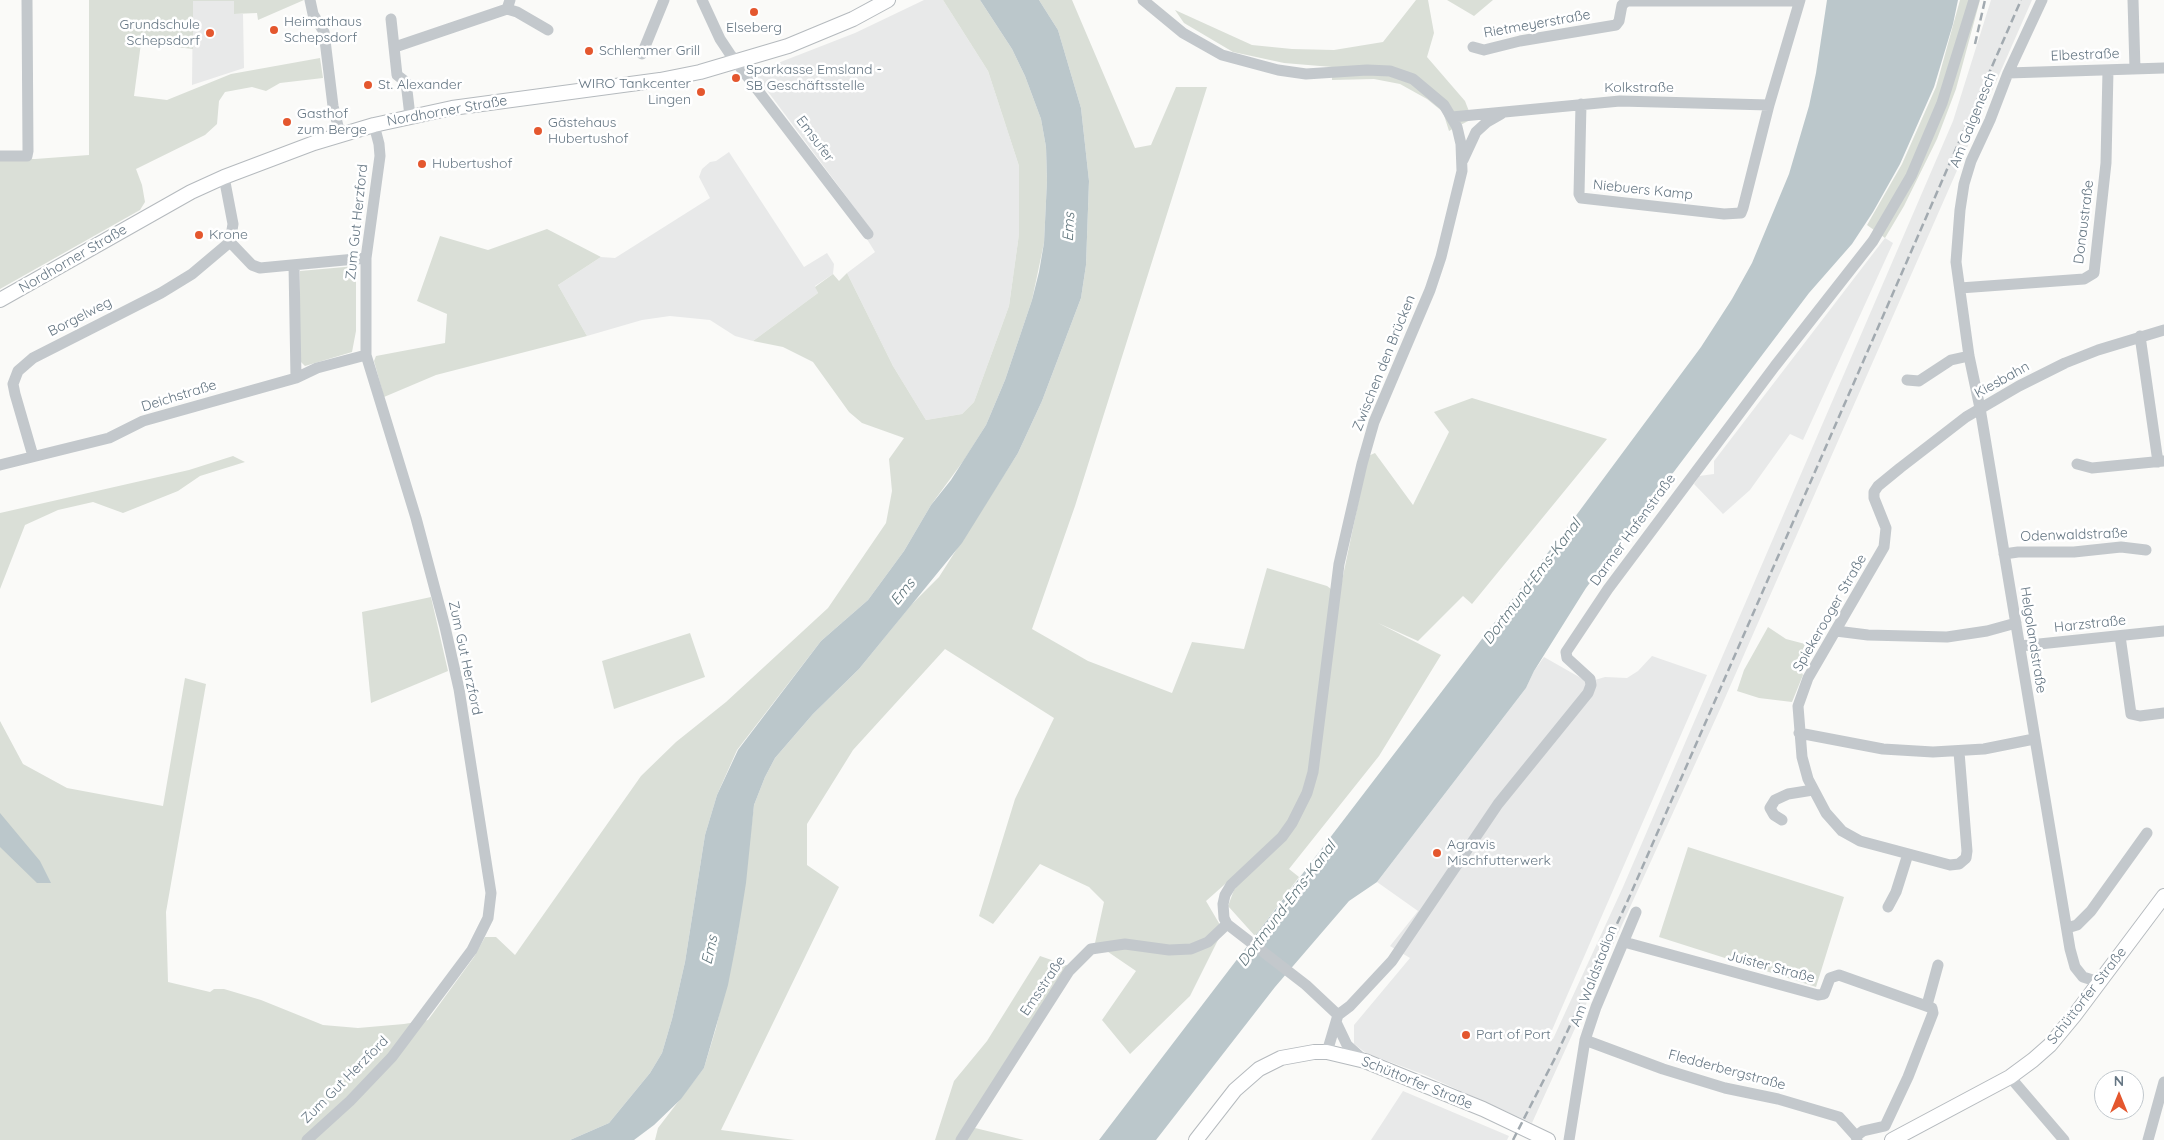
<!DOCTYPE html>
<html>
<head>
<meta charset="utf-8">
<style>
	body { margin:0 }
	#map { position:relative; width:2164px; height:1140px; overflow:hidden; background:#fafaf8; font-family:Quicksand,sans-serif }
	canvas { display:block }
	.north { position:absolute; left:2094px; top:1070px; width:50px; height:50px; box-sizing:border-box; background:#fff; border:1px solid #c1c8cd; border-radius:50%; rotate:0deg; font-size:14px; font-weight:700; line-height:20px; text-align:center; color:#657683 }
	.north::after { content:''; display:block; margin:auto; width:18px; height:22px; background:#e4572e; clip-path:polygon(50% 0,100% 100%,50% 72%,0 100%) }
</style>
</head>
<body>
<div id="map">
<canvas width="2164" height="1140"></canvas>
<div class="north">N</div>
</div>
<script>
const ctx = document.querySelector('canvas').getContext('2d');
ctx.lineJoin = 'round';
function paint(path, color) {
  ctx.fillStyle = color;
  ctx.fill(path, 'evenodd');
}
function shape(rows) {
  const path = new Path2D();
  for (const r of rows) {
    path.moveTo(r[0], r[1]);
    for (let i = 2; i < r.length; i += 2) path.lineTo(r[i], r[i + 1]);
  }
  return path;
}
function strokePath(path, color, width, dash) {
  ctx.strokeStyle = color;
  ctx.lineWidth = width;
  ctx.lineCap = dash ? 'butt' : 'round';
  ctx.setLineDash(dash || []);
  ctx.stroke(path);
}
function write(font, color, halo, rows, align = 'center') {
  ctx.font = font + ' Quicksand,sans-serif';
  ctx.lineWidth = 5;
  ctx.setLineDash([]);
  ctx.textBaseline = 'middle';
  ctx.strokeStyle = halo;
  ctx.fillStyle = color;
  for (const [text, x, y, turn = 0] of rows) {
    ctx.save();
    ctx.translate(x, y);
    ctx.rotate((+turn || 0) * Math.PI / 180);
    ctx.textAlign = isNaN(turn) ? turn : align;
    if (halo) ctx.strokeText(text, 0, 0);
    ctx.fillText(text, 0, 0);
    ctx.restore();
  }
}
paint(shape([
	[924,0,943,0,988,71,1019,166,1019,234,1009,306,974,402,962,414,926,420,893,366,847,273,875,252,865,236,872,231,757,77,760,70,855,33],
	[1991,0,2032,0,1721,707,1532,1123,1425,1075,1366,1053,1354,1044,1354,1025,1410,958,1390,946,1418,911,1377,882,1526,688,1534,671,1544,657,1588,682,1605,677,1627,678,1638,671,1652,656,1707,675,1549,1037,1553,1039,1623,887,1953,121],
	[193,1,234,1,234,14,243,14,244,68,192,85],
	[729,152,804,267,827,253,834,264,833,274,815,286,818,293,753,341,735,336,710,320,670,316,642,320,587,336,558,285,601,257,615,258,710,198,699,177,702,169,710,162,716,161],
	[1885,238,1893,243,1803,440,1790,434,1750,490,1723,514,1694,484,1699,476,1714,474,1714,461],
	[1403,1091,1509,1136,1507,1140,1371,1140]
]), '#e8e9e9');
paint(shape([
	[89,0,304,0,258,20,257,13,234,14,234,1,193,1,193,49,141,43,134,96,167,100,231,74,320,58,323,78,280,83,266,91,252,87,225,92,219,101,217,124,205,135,136,169,142,185,145,202,140,210,0,289,0,158,35,159,89,155],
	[943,0,980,0,1012,49,1025,76,1041,119,1046,147,1047,180,1044,243,1032,300,1005,380,986,425,964,460,931,505,904,551,868,600,821,641,737,750,717,795,705,835,685,962,672,1019,662,1053,650,1073,609,1123,570,1140,0,1140,0,721,23,764,67,788,163,806,185,678,206,684,166,912,168,982,210,992,214,989,224,989,261,1000,323,1025,358,1028,404,1024,428,1020,474,957,485,937,496,937,515,955,641,776,676,742,726,702,828,608,886,523,892,491,889,459,904,438,862,423,849,412,813,362,783,347,753,341,818,293,815,287,833,274,839,281,847,273,893,366,926,420,962,414,974,402,1009,306,1019,234,1019,166,988,71],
	[1039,0,1072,0,1135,148,1151,145,1176,87,1207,87,1075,506,1032,629,1088,661,1172,693,1192,642,1244,649,1267,568,1327,586,1339,595,1368,456,1375,453,1413,505,1449,432,1434,412,1472,398,1607,439,1472,604,1463,596,1418,641,1378,623,1441,655,1379,756,1289,869,1299,877,1255,936,1228,906,1234,890,1259,854,1206,901,1223,930,1190,996,1130,1054,1102,1020,1136,971,1095,943,1104,902,1089,887,1040,864,993,924,979,916,1015,799,1054,718,945,649,853,750,807,824,807,865,839,887,721,1130,795,1140,655,1140,658,1128,704,1068,716,1028,737,939,754,805,765,777,775,758,813,714,859,669,911,605,939,577,1018,453,1042,401,1081,298,1086,265,1089,181,1081,108,1058,30],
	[1416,0,1428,0,1434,33,1427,57,1465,101,1472,119,1449,131,1443,112,1427,99,1400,84,1374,79,1332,80,1332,67,1284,63,1233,52,1184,23,1175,10,1252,45,1292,49,1334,50,1383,42],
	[1447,0,1493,0,1474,16],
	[1960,0,1980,0,1956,89,1937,139,1904,206,1885,238,1867,225,1902,164,1936,87],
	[547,229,601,257,558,285,587,336,436,375,384,397,374,361,376,356,445,343,447,314,417,301,440,236,488,250],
	[356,266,356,331,352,352,305,366,300,361,300,271],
	[233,456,245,462,200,476,178,491,123,513,93,502,58,510,25,525,0,589,0,513,189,470],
	[431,597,448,671,371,703,362,612],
	[1768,627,1786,639,1805,644,1799,667,1803,675,1792,702,1759,698,1737,691,1744,670],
	[690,633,705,677,614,709,602,661],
	[1688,847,1844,897,1816,987,1659,937],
	[1040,956,1069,966,971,1127,1024,1140,935,1140,954,1081,987,1041]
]), '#dadfd7');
paint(shape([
	[980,0,1039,0,1058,30,1081,108,1089,181,1086,265,1081,298,1042,401,1018,453,962,543,859,669,813,714,775,758,765,777,754,805,746,883,737,939,728,985,704,1068,681,1099,654,1125,634,1140,570,1140,609,1123,650,1073,662,1053,672,1019,685,962,705,835,717,795,738,750,821,641,868,600,904,551,931,505,951,480,986,425,1005,380,1032,300,1039,272,1044,243,1047,180,1046,147,1041,119,1025,76,1012,49],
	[1827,0,1958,0,1953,24,1934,87,1900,164,1873,212,1852,244,1809,293,1586,588,1534,671,1526,688,1377,882,1349,901,1275,987,1156,1140,1099,1140,1569,525,1701,347,1732,299,1752,263,1789,174,1809,106,1816,73],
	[0,813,40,861,51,883,37,883,0,847]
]), '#bbc7cb');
const major = shape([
	[0,300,191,192,224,177,314,143,374,125,452,108,660,80,700,72,788,46,853,19,888,0],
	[1196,1140,1235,1090,1259,1069,1281,1058,1314,1052,1327,1052,1365,1061,1483,1109,1548,1140],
	[1892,1140,2010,1077,2033,1060,2050,1045,2074,1016,2164,896]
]);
strokePath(major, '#b5babe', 16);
strokePath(shape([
	[310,0,313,14,324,32,333,106,340,134],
	[702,0,720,39,730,54,868,234],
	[1143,0,1183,33,1222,55,1278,70,1306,74,1367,70,1390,71,1413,79,1444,105,1457,127,1461,144,1462,171,1441,257,1430,290,1374,422,1362,464,1339,564,1313,772,1307,793,1292,823,1282,837,1231,885,1225,895,1223,904,1224,918,1227,924,1306,985,1338,1015],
	[2042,0,2008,73,1990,120,1971,161,1964,184,1960,210,1956,262,1969,356,1980,408,2070,949,2075,967,2083,977,2099,982],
	[2133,0,2135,69],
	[507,9,517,12,548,30],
	[391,19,397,75,406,82,410,116],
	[395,47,507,9,510,0],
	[1473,47,1484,50,1520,41,1616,25,1619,21,1622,5,1627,1,1799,1],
	[642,54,664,0],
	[2008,73,2164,68],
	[1581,104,1579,194,1581,198,1724,214,1741,213,1743,208,1769,105,1800,0],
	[1452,117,1620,101,1769,105],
	[0,156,27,156,28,151,27,0],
	[1463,160,1476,132,1487,122,1501,114],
	[230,242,252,265,260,268,366,258],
	[294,265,296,378],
	[1960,288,2084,279,2094,273,2106,163,2108,70],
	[2140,336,2158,462],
	[1907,380,1919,381,1951,360,1969,356],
	[33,456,15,394,13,384,18,371,33,358,161,293,192,274,230,242,233,224,224,177],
	[2077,464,2092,468,2164,461],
	[0,465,109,438,143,421,296,378,317,368,366,355],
	[2004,554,2018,552,2074,552,2121,547,2146,550],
	[1836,631,1868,635,1947,637,1987,631,2016,623],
	[2120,636,2131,714,2140,716,2164,713],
	[2020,646,2164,631],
	[1799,733,1883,749,1933,752,1984,749,2034,739],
	[1959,752,1967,851,1966,858,1959,864,1950,865,1860,841,1842,831,1826,813,1808,779,1802,757,1798,706,1808,678,1884,547,1886,528,1874,498,1874,492,1878,486,1900,468,1966,417,2019,386,2065,363,2098,350,2164,330],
	[1782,820,1774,815,1770,808,1775,800,1788,794,1813,790],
	[1888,907,1896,892,1908,854],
	[2067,928,2077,925,2091,911,2147,833],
	[1624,942,1818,995,1824,994,1830,978,1839,975,1932,1008,1933,1013,1908,1077,1885,1126,1863,1131,1856,1136],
	[1927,1005,1938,965],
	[1336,1022,1347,1045,1365,1061],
	[1585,1040,1663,1069,1725,1088,1778,1099,1839,1117,1856,1136,1857,1140],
	[1327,1052,1338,1015,1350,1006,1392,961,1498,804,1588,693,1591,685,1590,679,1567,658,1566,652,1608,589,1775,366,1873,241,1911,176,1942,103,1974,0],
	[2010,1077,2064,1140],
	[307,1140,350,1101,392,1057,472,950,488,918,491,893,459,689,445,627,416,518,366,355,366,258,380,156,379,144,374,125],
	[961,1140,1069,971,1091,949,1125,944,1169,950,1191,949,1208,942,1227,924],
	[1569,1140,1585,1040,1596,1007,1636,912],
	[2148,1140,2164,1082]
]), '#c3c8cc', 11);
strokePath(major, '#fff', 14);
strokePath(shape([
	[1975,44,1985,0],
	[1513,1140,1555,1058,1628,900,2021,0]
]), '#a2aab0', 2.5, [8, 4]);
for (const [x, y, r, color] of [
	[754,12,5,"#e4572e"],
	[274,30,5,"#e4572e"],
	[210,33,5,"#e4572e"],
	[589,51,5,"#e4572e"],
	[736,78,5,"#e4572e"],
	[368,85,5,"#e4572e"],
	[701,92,5,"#e4572e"],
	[287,122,5,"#e4572e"],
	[538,131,5,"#e4572e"],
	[422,164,5,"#e4572e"],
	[199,235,5,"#e4572e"],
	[1437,853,5,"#e4572e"],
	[1466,1035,5,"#e4572e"]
]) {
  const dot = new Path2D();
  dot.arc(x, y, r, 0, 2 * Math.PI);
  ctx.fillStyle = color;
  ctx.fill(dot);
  strokePath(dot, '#fff', 2);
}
write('14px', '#657683', '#fff', [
	["Heimathaus",284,22],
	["Schepsdorf",284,38],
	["Grundschule",200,25,"right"],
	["Schepsdorf",200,41,"right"],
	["Elseberg",754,28,"center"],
	["Schlemmer Grill",599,51],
	["Sparkasse Emsland -",746,70],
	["SB Geschäftsstelle",746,86],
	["WIRO Tankcenter",691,84,"right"],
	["Lingen",691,100,"right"],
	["St. Alexander",378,85],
	["Gasthof",297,114],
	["zum Berge",297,130],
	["Gästehaus",548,123],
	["Hubertushof",548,139],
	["Hubertushof",432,164],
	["Krone",209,235],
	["Agravis",1447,845],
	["Mischfutterwerk",1447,861],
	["Part of Port",1476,1035]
], 'left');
write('14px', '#657683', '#fff', [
	["Rietmeyerstraße",1537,24,-10],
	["Elbestraße",2085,55,-2],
	["Kolkstraße",1639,88],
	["Nordhorner Straße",447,111,-10],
	["Am Galgenesch",1973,120,-68],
	["Emsufer",815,139,53],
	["Niebuers Kamp",1643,190,6],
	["Zum Gut Herzford",357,222,-84],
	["Donaustraße",2084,222,-83],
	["Nordhorner Straße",73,259,-30],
	["Borgelweg",80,317,-27],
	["Zwischen den Brücken",1384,363,-68],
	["Kiesbahn",2002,380,-29],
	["Deichstraße",179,396,-17],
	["Darmer Hafenstraße",1633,530,-54],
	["Odenwaldstraße",2074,535,-2],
	["Spiekerooger Straße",1830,613,-60],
	["Harzstraße",2090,624,-6],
	["Helgolandstraße",2033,640,81],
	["Zum Gut Herzford",465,658,78],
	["Juister Straße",1771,967,15],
	["Am Waldstadion",1594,976,-69],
	["Emsstraße",1043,986,-56],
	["Schüttorfer Straße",2087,996,-52],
	["Fledderbergstraße",1727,1070,15],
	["Zum Gut Herzford",345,1080,-45],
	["Schüttorfer Straße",1417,1083,22]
]);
write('italic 15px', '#60757c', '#fff', [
	["Ems",1069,227,-87],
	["Dortmund-Ems-Kanal",1532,582,-53],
	["Ems",903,592,-51],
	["Dortmund-Ems-Kanal",1287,904,-53],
	["Ems",710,950,-78]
]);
</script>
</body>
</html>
